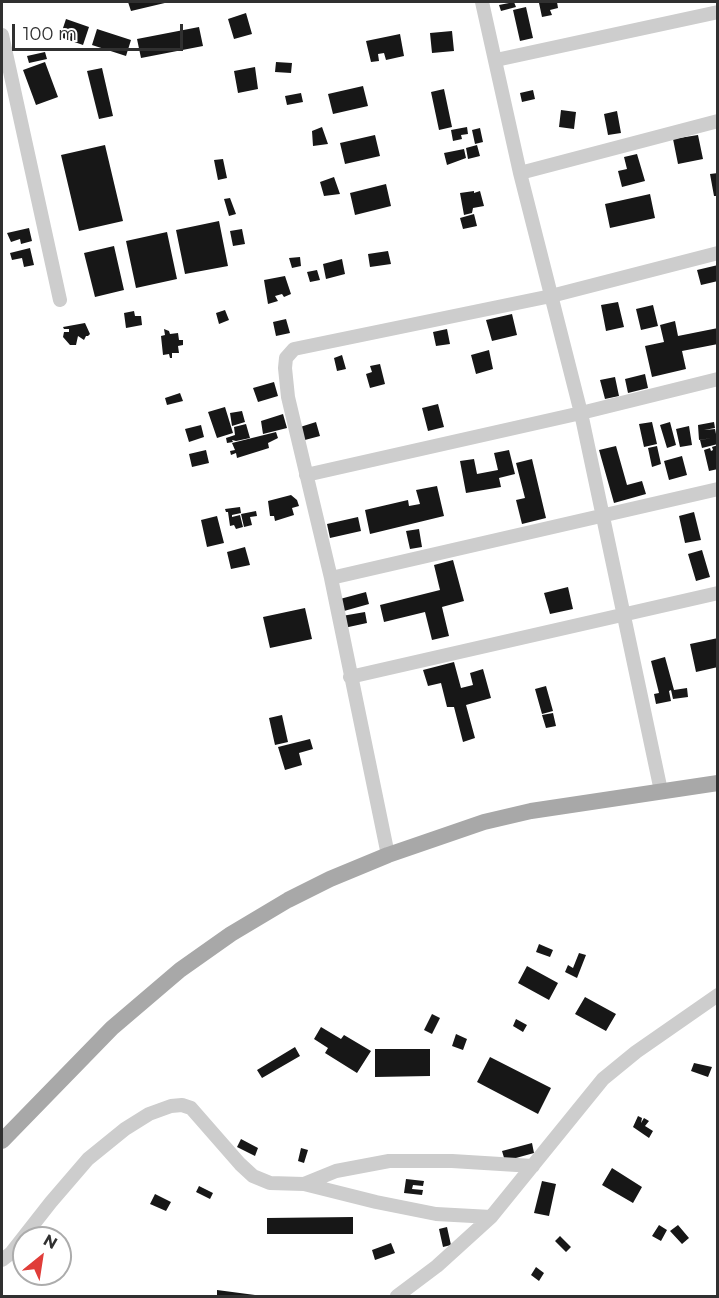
<!DOCTYPE html>
<html>
<head>
<meta charset="utf-8">
<style>
	body { margin:0 }
	#map { position:relative; width:719px; height:1298px; overflow:hidden; background:#fff; font-family:Montserrat,sans-serif }
	canvas { display:block }
	.frame { position:absolute; inset:0; border:3px solid #303030; pointer-events:none }
	.north { position:absolute; left:12px; top:1226px; width:60px; height:60px; box-sizing:border-box; background:#fff; border:2px solid #acacac; border-radius:50%; rotate:30deg; font-size:16px; font-weight:700; line-height:24px; text-align:center; color:#303030 }
	.north::after { content:''; display:block; margin:auto; width:21px; height:27px; background:#e03d39; clip-path:polygon(50% 0,100% 100%,50% 72%,0 100%) }
	.scale { position:absolute; left:12px; top:24px; width:171px; height:27px; box-sizing:border-box; border:3px solid #303030; border-top:0; padding-left:8px; font-size:18px; line-height:21px; white-space:nowrap; color:#303030; -webkit-text-stroke:4px #fff; paint-order:stroke }
</style>
</head>
<body>
<div id="map">
<canvas width="719" height="1298"></canvas>
<div class="frame"></div>
<div class="north">N</div>
<div class="scale">100 m</div>
</div>
<script>
const ctx = document.querySelector('canvas').getContext('2d');
ctx.lineJoin = 'round';
function paint(path, color) {
  ctx.fillStyle = color;
  ctx.fill(path, 'evenodd');
}
function shape(rows) {
  const path = new Path2D();
  for (const r of rows) {
    path.moveTo(r[0], r[1]);
    for (let i = 2; i < r.length; i += 2) path.lineTo(r[i], r[i + 1]);
  }
  return path;
}
function strokePath(path, color, width, dash) {
  ctx.strokeStyle = color;
  ctx.lineWidth = width;
  ctx.lineCap = dash ? 'butt' : 'round';
  ctx.setLineDash(dash || []);
  ctx.stroke(path);
}
paint(shape([
	[128,2,169,2,131,11],
	[514,2,516,7,501,11,499,5],
	[545,2,557,2,558,8,550,10,552,15,542,17,539,3],
	[526,7,533,38,520,41,513,10],
	[246,13,252,34,234,39,228,19],
	[66,19,89,27,83,45,60,37],
	[199,27,203,46,141,58,137,39],
	[97,29,131,40,126,56,92,45],
	[452,31,454,51,432,53,430,33],
	[400,34,404,56,386,60,384,53,378,54,379,61,371,62,366,41],
	[45,52,47,59,29,63,27,56],
	[45,62,58,97,36,105,23,70],
	[276,62,292,63,291,73,275,72],
	[255,67,258,89,238,93,234,71],
	[102,68,113,116,99,119,87,71],
	[363,86,368,106,333,114,328,94],
	[444,89,452,127,439,130,431,92],
	[533,90,535,99,522,102,520,93],
	[301,93,303,102,287,105,285,96],
	[561,110,576,112,574,129,559,127],
	[617,111,621,133,608,135,604,114],
	[322,127,328,144,313,146,312,131],
	[467,127,468,134,461,135,462,139,453,141,451,130],
	[480,128,483,142,475,144,472,130],
	[375,135,380,156,345,164,340,143],
	[698,135,703,159,678,164,673,139],
	[105,145,123,221,79,231,61,155],
	[477,145,480,156,468,159,466,148],
	[464,149,466,158,447,165,444,153],
	[637,154,645,181,622,187,618,171,627,169,624,157],
	[223,159,227,178,218,180,214,160],
	[718,173,718,196,714,196,710,174],
	[334,177,340,194,324,196,320,182],
	[386,184,391,206,355,215,350,193],
	[474,191,474,193,480,191,484,206,473,208,472,213,464,215,460,193],
	[650,194,655,218,610,228,605,204],
	[230,198,236,214,229,216,224,199],
	[474,214,477,226,463,229,460,218],
	[219,221,228,266,185,274,176,230],
	[29,228,32,241,21,244,20,239,11,242,7,233],
	[242,229,245,244,233,246,230,231],
	[167,232,177,279,136,288,126,241],
	[114,246,124,290,95,297,84,253],
	[30,248,34,265,24,267,22,258,12,260,10,253],
	[388,251,391,264,370,267,368,254],
	[300,257,301,266,292,268,289,258],
	[342,259,345,274,326,279,323,264],
	[718,265,718,281,701,285,697,270],
	[317,270,320,280,310,282,307,272],
	[285,276,291,294,284,297,282,294,275,296,278,301,268,304,264,280],
	[618,302,624,327,606,331,601,305],
	[653,305,658,326,641,330,636,309],
	[225,310,229,320,219,324,216,313],
	[134,311,135,316,141,316,142,325,126,328,124,313],
	[512,314,517,335,492,341,486,320],
	[286,319,290,333,276,336,273,322],
	[675,321,678,336,718,328,718,344,682,351,686,369,652,377,645,346,664,342,660,325],
	[85,323,90,334,88,336,86,336,84,340,78,336,76,345,70,345,63,337,64,332,69,332,69,329,64,329,63,327],
	[164,329,169,331,170,334,178,333,179,340,183,340,183,345,178,346,179,353,172,353,172,358,170,358,169,354,163,355,161,336,165,335],
	[447,329,450,344,436,346,433,332],
	[489,350,493,369,476,374,471,355],
	[342,355,346,369,337,371,334,358],
	[380,364,385,384,370,388,366,374,372,372,370,366],
	[645,374,648,388,628,393,625,379],
	[615,377,619,396,605,399,600,380],
	[274,382,278,396,258,402,253,388],
	[180,393,183,401,167,405,165,398],
	[438,404,444,427,428,431,422,408],
	[225,407,233,433,217,438,208,412],
	[242,411,245,422,232,426,230,413],
	[283,414,287,428,263,434,261,421],
	[316,422,320,436,301,441,297,428],
	[652,422,657,444,644,447,639,424],
	[670,422,676,445,667,448,660,425],
	[714,422,715,428,704,430,715,429,718,444,702,448,700,440,712,438,699,440,698,425],
	[246,424,250,438,236,441,232,440,233,442,227,443,226,438,235,435,234,427],
	[201,425,204,437,189,442,185,429],
	[689,426,692,445,680,447,676,429],
	[276,432,278,438,268,443,269,448,237,458,236,453,231,455,230,451,235,450,232,443],
	[718,445,718,469,709,471,704,450,710,448,711,451,713,450,712,447],
	[616,446,627,485,642,481,646,494,614,503,599,450],
	[657,446,661,464,652,467,648,448],
	[206,450,209,463,192,467,189,454],
	[509,450,515,474,499,478,501,487,466,493,460,461,474,459,477,474,498,470,494,453],
	[682,456,687,475,669,480,664,461],
	[532,459,546,518,522,524,516,500,525,498,516,463],
	[437,486,444,516,370,534,365,510,408,500,409,506,420,504,416,490],
	[291,495,297,500,299,506,292,508,294,515,275,521,274,516,270,516,268,501],
	[240,507,241,513,232,515,232,517,240,515,243,527,236,529,234,525,230,526,228,512,226,512,225,509],
	[256,511,257,516,250,517,252,525,244,527,241,514],
	[694,512,701,540,685,543,679,516],
	[217,516,224,543,207,547,201,520],
	[358,517,361,531,330,538,327,524],
	[419,529,422,547,410,549,406,531],
	[245,547,250,565,231,569,227,552],
	[702,550,710,577,696,581,688,554],
	[453,560,464,601,442,607,449,636,432,640,425,612,384,622,380,605,440,590,434,565],
	[568,587,573,609,550,614,544,593],
	[366,592,369,604,344,611,340,599],
	[305,608,312,639,270,648,263,617],
	[365,612,367,623,344,628,342,616],
	[718,638,718,667,696,672,690,644],
	[665,657,674,690,687,688,688,697,673,699,671,690,669,691,671,701,656,704,654,694,659,693,651,661],
	[454,662,461,688,473,685,470,673,483,669,491,698,466,705,475,738,463,742,454,707,447,707,441,683,428,686,423,670],
	[546,686,553,711,542,714,535,689],
	[553,713,556,726,546,728,542,715],
	[282,715,288,742,275,745,269,718],
	[310,739,313,749,299,753,302,765,285,770,278,747],
	[539,944,553,950,550,957,536,952],
	[579,953,586,955,577,978,565,972,568,965,573,968],
	[527,966,558,983,549,1000,518,983],
	[585,997,616,1014,606,1031,575,1014],
	[432,1014,440,1018,432,1034,424,1030],
	[516,1019,527,1025,523,1032,513,1026],
	[321,1027,341,1039,344,1035,371,1051,357,1073,325,1053,328,1048,314,1039],
	[456,1034,467,1039,463,1050,452,1046],
	[295,1047,300,1056,262,1078,257,1070],
	[375,1049,430,1049,430,1076,375,1077],
	[490,1057,551,1088,538,1114,477,1082],
	[694,1063,712,1067,708,1077,691,1071],
	[638,1116,642,1118,641,1123,644,1118,649,1121,645,1126,653,1131,649,1138,633,1127],
	[241,1139,258,1148,255,1156,237,1147],
	[532,1143,534,1153,505,1161,502,1151],
	[301,1148,308,1150,304,1163,298,1161],
	[612,1168,642,1187,633,1203,602,1185],
	[406,1179,424,1181,423,1186,413,1185,412,1189,423,1190,422,1195,404,1193],
	[542,1181,556,1184,549,1216,534,1213],
	[199,1186,213,1193,210,1199,196,1192],
	[155,1194,171,1202,166,1211,150,1204],
	[353,1217,353,1234,267,1234,267,1218],
	[659,1225,667,1230,661,1241,652,1236],
	[678,1225,689,1238,682,1244,670,1231],
	[447,1227,451,1245,443,1247,439,1229],
	[560,1236,571,1247,566,1252,555,1241],
	[391,1243,395,1253,375,1260,372,1250],
	[536,1267,544,1273,539,1281,531,1275],
	[217,1290,255,1295,255,1296,217,1296]
]), '#171717');
strokePath(shape([
	[482,2,520,173,581,413,661,791],
	[2,35,60,300],
	[496,60,718,12],
	[520,173,718,121],
	[306,475,581,413,718,379],
	[331,578,718,489],
	[350,677,718,593],
	[388,855,331,578,288,397,285,368,286,358,294,349,551,296,718,253],
	[304,1184,376,1202,436,1214,491,1217],
	[2,1260,11,1253,51,1202,88,1159,125,1129,149,1114,171,1106,182,1105,191,1108,240,1164,253,1176,270,1183,304,1184,336,1171,389,1161,452,1161,533,1166],
	[397,1296,437,1266,491,1217,603,1079,636,1052,718,995]
]), '#cdcdcd', 14);
strokePath(shape([
	[2,1141,112,1028,180,970,231,934,288,900,330,879,388,855,484,822,531,811,718,783]
]), '#a8a8a8', 16);
</script>
</body>
</html>
